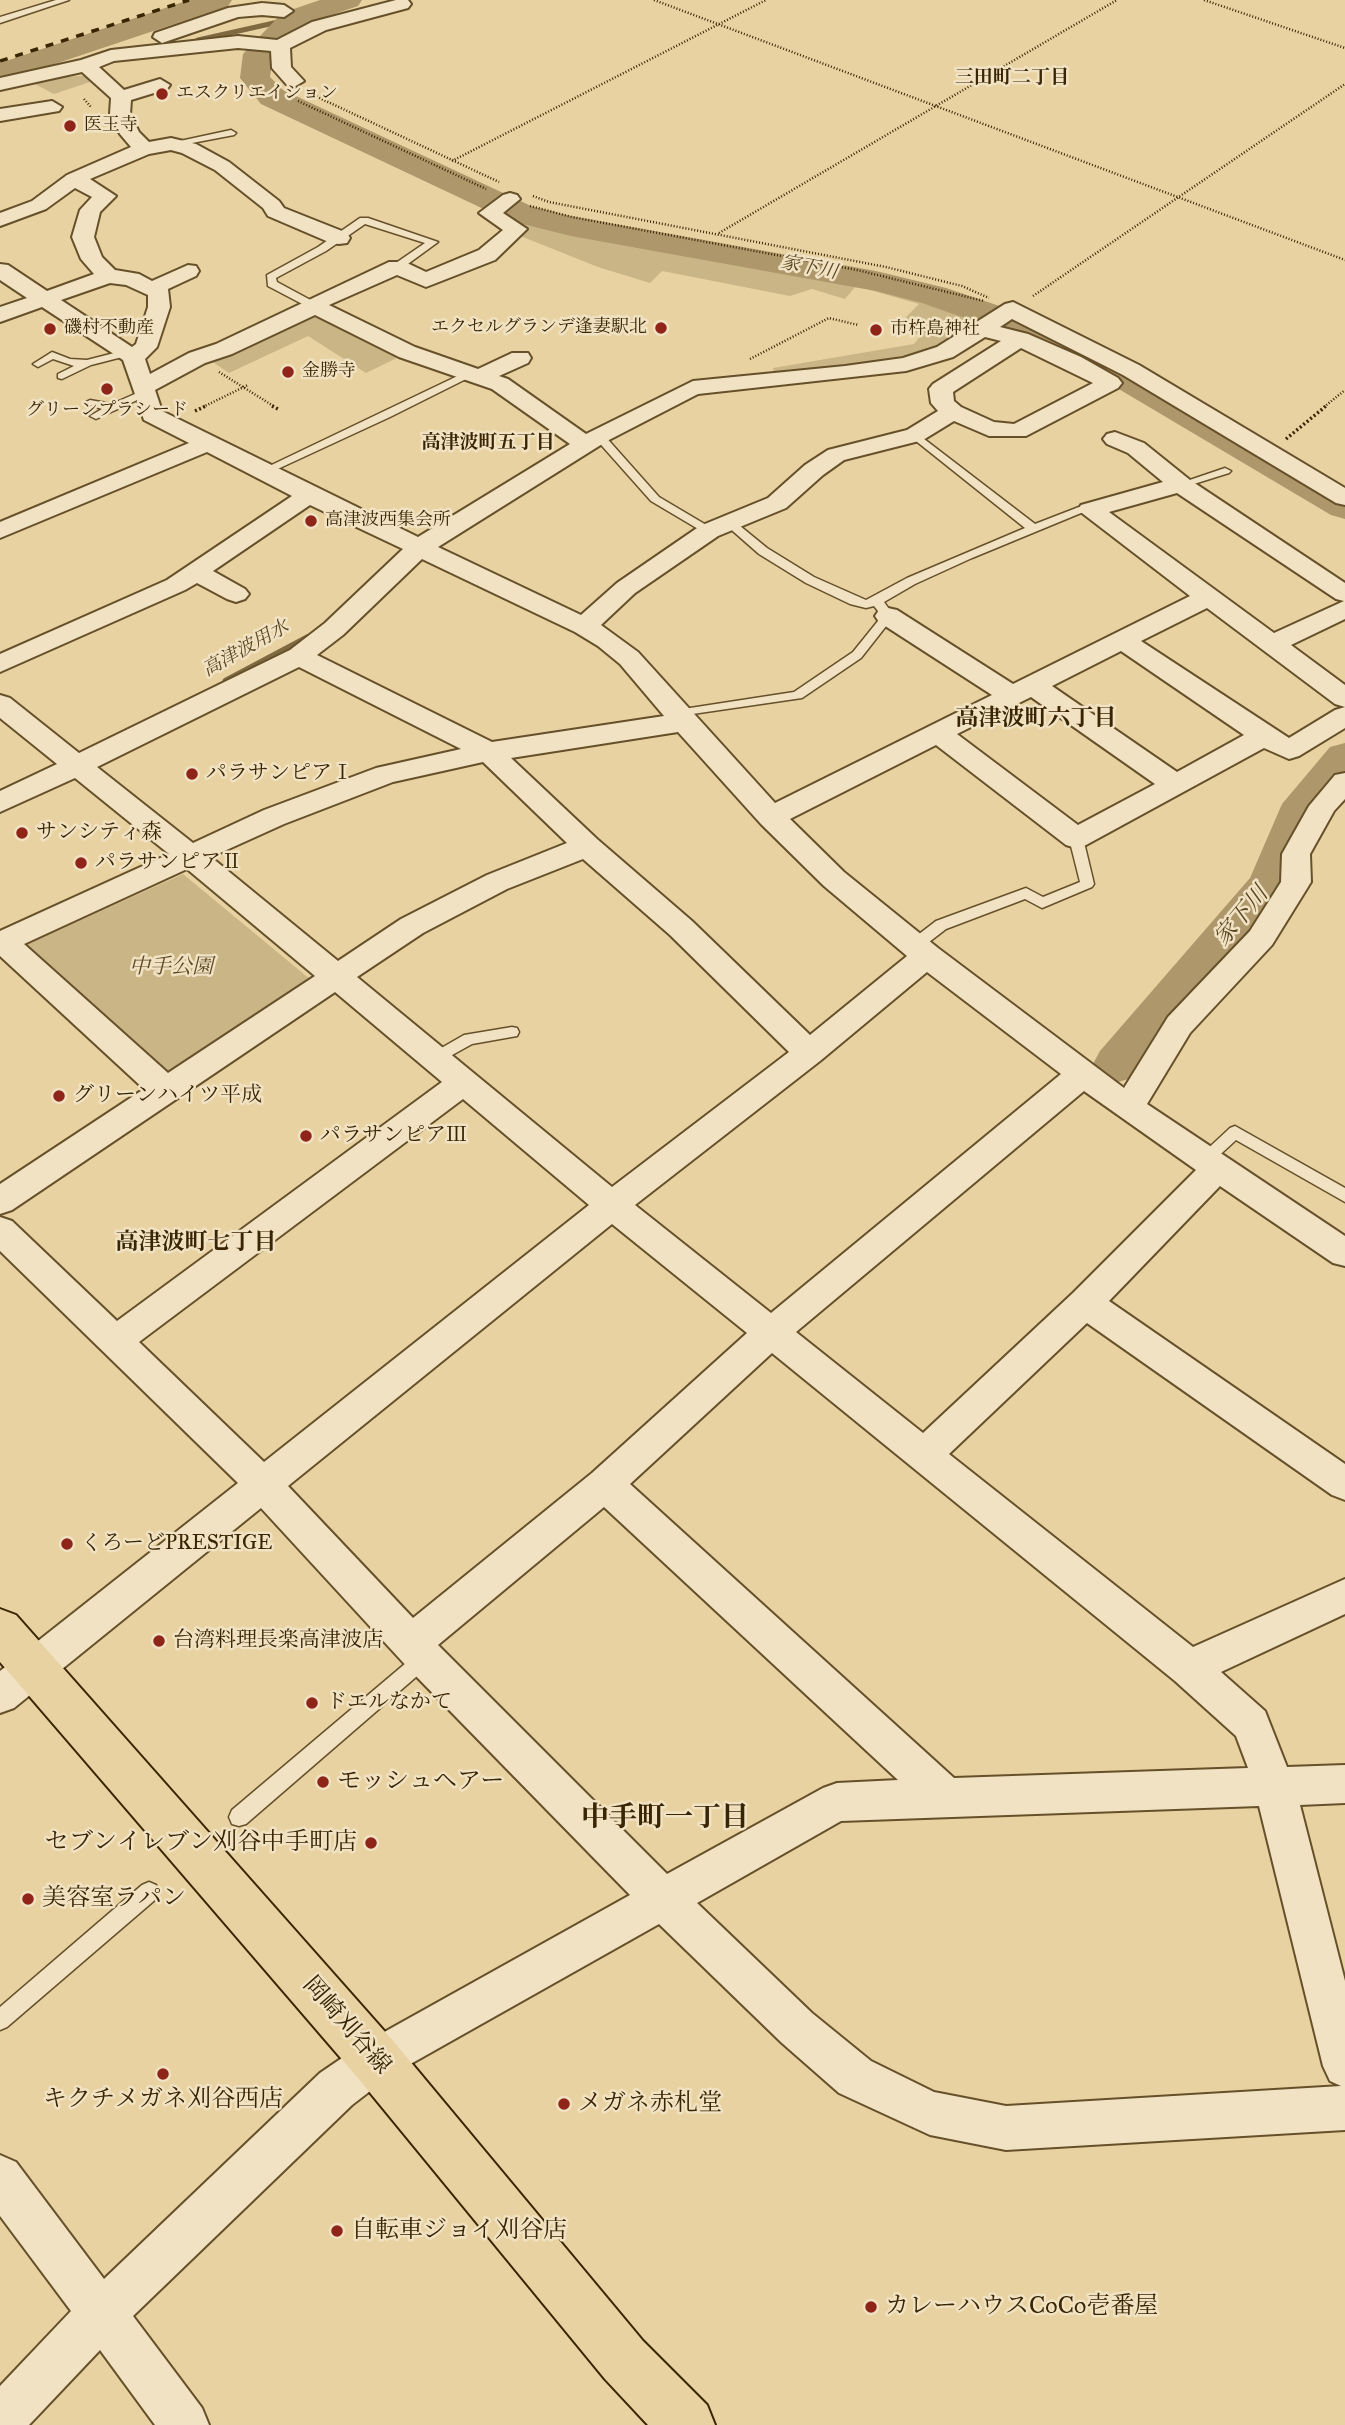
<!DOCTYPE html>
<html>
<head>
<meta charset="utf-8">
<style>
	body { margin:0 }
	canvas { display:block; background:#e8d2a1 }
</style>
</head>
<body>
<canvas width="1345" height="2425"></canvas>
<script>
const ctx = document.querySelector('canvas').getContext('2d');
ctx.lineJoin = 'round';
function paint(path, color) {
  ctx.fillStyle = color;
  ctx.fill(path, 'evenodd');
}
function shape(rows) {
  const path = new Path2D();
  for (const r of rows) {
    path.moveTo(r[0], r[1]);
    for (let i = 2; i < r.length; i += 2) path.lineTo(r[i], r[i + 1]);
  }
  return path;
}
function strokePath(path, color, width, dash) {
  ctx.strokeStyle = color;
  ctx.lineWidth = width;
  ctx.lineCap = dash ? 'butt' : 'round';
  ctx.setLineDash(dash || []);
  ctx.stroke(path);
}
function write(font, color, halo, rows, align = 'center') {
  ctx.font = font + ' "IM FELL Great Primer","Noto Serif JP",serif';
  ctx.lineWidth = 5;
  ctx.setLineDash([]);
  ctx.textBaseline = 'middle';
  ctx.strokeStyle = halo;
  ctx.fillStyle = color;
  for (const [text, x, y, turn = 0] of rows) {
    ctx.save();
    ctx.translate(x, y);
    ctx.rotate((+turn || 0) * Math.PI / 180);
    ctx.textAlign = isNaN(turn) ? turn : align;
    if (halo) ctx.strokeText(text, 0, 0);
    ctx.fillText(text, 0, 0);
    ctx.restore();
  }
}
paint(shape([
	[91,75,96,80,54,94,27,80],
	[502,209,570,229,826,274,982,317,937,348,900,359,774,373,773,368,914,344,921,335,895,328,919,304,856,286,845,299,812,289,790,296,662,271,650,283,598,267,518,235,495,213],
	[315,310,403,355,366,373,308,336,229,373,207,358],
	[183,874,311,980,169,1073,25,945]
]), '#cab586');
strokePath(shape([
	[198,40,292,19]
]), '#7f6941', 5);
strokePath(shape([
	[226,681,307,638]
]), '#7f6941', 7);
paint(shape([
	[189,0,232,0,228,6,19,76,8,79,0,77,0,63,189,0],
	[320,0,362,0,358,6,302,25,273,56,270,77,283,90,531,206,571,216,876,271,946,288,1056,325,1106,350,1345,491,1345,519,1331,515,1080,366,1030,341,922,303,876,291,571,236,507,220,261,104,240,78,243,54,282,13,320,0],
	[1345,743,1345,786,1319,820,1286,896,1136,1077,1118,1082,1100,1077,1093,1064,1100,1051,1250,878,1282,804,1330,747,1345,743]
]), '#ad976b');
const service = shape([
	[56,0,69,0,0,23,0,17,56,0],
	[231,130,236,133,234,135,171,147,166,144,231,130],
	[360,218,368,218,438,242,401,269,393,269,393,265,425,243,365,224,326,251,276,278,277,282,316,303,316,307,308,307,268,286,267,275,318,247,360,218],
	[126,350,130,351,130,355,91,365,62,379,58,378,58,374,74,366,53,359,38,367,33,364,52,352,70,359,87,360,126,350],
	[468,371,473,374,472,376,390,417,269,473,259,471,468,371],
	[144,390,148,391,148,395,96,419,90,416,102,409,84,403,90,400,112,404,144,390],
	[915,432,1035,524,1079,507,1090,507,1096,510,1090,513,1081,513,972,558,915,584,884,602,894,616,861,658,802,698,672,717,671,714,677,710,794,692,853,652,882,616,874,606,866,608,850,604,806,583,759,554,726,525,726,521,734,521,767,548,814,577,866,600,907,578,1025,528,911,437,911,433,915,432],
	[599,433,603,434,659,497,713,529,713,533,705,533,651,501,595,438,593,436,599,433],
	[1225,468,1231,471,1229,473,1181,488,1175,485,1225,468],
	[1076,833,1083,838,1094,884,1092,887,1042,908,1025,899,946,929,920,949,910,949,908,945,910,941,936,921,1026,888,1043,897,1080,882,1069,838,1076,833],
	[512,1027,517,1028,519,1032,517,1036,472,1044,436,1064,429,1058,431,1054,464,1035,512,1027],
	[1235,1126,1345,1188,1345,1202,1236,1140,1211,1163,1201,1163,1198,1159,1201,1155,1230,1128,1235,1126],
	[425,1650,431,1652,434,1658,431,1664,246,1824,239,1826,232,1824,229,1817,232,1810,419,1652,425,1650],
	[149,1882,156,1885,159,1892,156,1899,7,2027,0,2030,0,2007,142,1885,149,1882]
]);
const minor = shape([
	[396,0,408,0,411,4,408,8,326,30,290,48,291,67,304,81,294,87,287,85,272,68,271,51,238,48,114,61,99,67,124,90,160,79,170,85,167,89,131,100,130,114,139,132,149,142,171,138,196,144,229,162,279,201,284,208,347,233,350,238,347,243,339,244,331,243,268,216,263,208,215,170,182,153,171,150,149,154,90,179,116,196,100,212,94,237,102,257,115,270,139,274,152,281,188,265,196,266,199,271,196,276,168,289,170,307,157,347,145,359,150,374,189,353,216,344,389,262,405,262,426,272,479,250,503,230,479,213,503,195,510,193,517,195,520,199,503,213,527,229,495,260,426,287,397,275,329,305,415,347,478,369,512,353,528,353,531,358,528,363,499,376,508,379,586,434,693,381,845,366,903,358,937,347,1005,304,1013,302,1139,365,1345,488,1345,505,1336,503,1123,375,1012,319,1000,327,1028,334,1081,357,1118,378,1122,383,1118,388,1026,436,989,436,954,421,923,440,844,460,823,475,786,508,718,536,635,593,601,625,638,652,775,803,992,695,879,622,875,616,879,610,888,608,897,610,1013,684,1190,596,1078,510,1081,505,1163,482,1128,453,1107,444,1103,439,1107,434,1115,432,1144,443,1190,480,1345,583,1345,619,1291,645,1345,685,1345,707,1335,704,1207,608,1141,641,1289,738,1335,710,1345,707,1345,728,1299,756,1289,759,1264,748,1086,845,1076,848,1066,845,936,745,790,819,844,872,938,948,1124,1088,1168,1017,1250,931,1281,882,1282,854,1309,806,1335,775,1345,773,1345,799,1334,811,1310,854,1311,882,1272,945,1190,1033,1147,1104,1345,1236,1345,1266,1333,1263,1220,1186,1109,1301,1345,1464,1345,1500,1332,1495,1087,1323,949,1454,1193,1647,1345,1579,1345,1614,1221,1672,1265,1711,1287,1767,1345,1765,1345,1803,1300,1805,1345,1981,1345,2130,1006,2150,930,2135,839,2093,782,2043,659,1924,391,2075,352,2105,133,2316,202,2408,209,2425,155,2425,100,2350,29,2425,0,2425,0,2386,71,2311,0,2216,0,2155,16,2162,104,2279,320,2073,361,2045,630,1895,411,1671,261,1508,14,1708,0,1713,0,1671,238,1483,0,1251,0,1217,12,1221,117,1321,442,1082,335,992,12,1210,0,1214,0,1184,144,1089,0,956,0,931,169,854,75,778,0,812,0,791,57,764,0,718,0,695,10,698,79,753,290,650,325,623,403,549,310,505,213,571,245,589,249,594,245,599,236,602,227,599,197,583,185,590,0,672,0,654,167,580,292,496,207,452,0,538,0,522,189,443,144,420,123,360,42,307,0,322,0,307,27,298,0,280,0,264,8,265,47,291,94,274,81,259,72,237,80,210,92,197,75,188,46,209,0,226,0,213,32,201,67,175,131,147,120,134,110,114,111,98,82,72,0,90,0,78,81,60,111,50,238,36,277,40,312,22,396,0],
	[110,283,126,285,148,295,148,307,136,344,132,347,61,300,110,283],
	[315,315,399,357,492,389,570,444,418,537,162,411,155,390,205,363,232,354,315,315],
	[985,337,1001,341,933,384,929,389,931,403,938,411,907,430,828,450,805,465,768,498,700,526,617,583,581,615,438,547,607,441,698,394,906,371,953,357,985,337],
	[1021,348,1093,383,1014,424,994,422,961,407,954,401,953,392,1021,348],
	[1177,493,1336,599,1344,601,1274,633,1109,512,1177,493],
	[422,559,575,632,598,646,620,664,664,716,492,742,317,655,343,635,422,559],
	[1121,651,1244,735,1177,772,1052,686,1121,651],
	[299,667,461,749,376,768,264,810,193,843,97,767,299,667],
	[1031,697,1155,784,1078,825,957,734,1031,697],
	[678,732,761,824,824,886,907,956,810,1035,692,921,597,839,511,758,678,732],
	[483,762,567,843,487,875,401,919,338,961,211,857,284,824,393,782,483,762],
	[583,859,670,935,789,1052,612,1187,357,977,423,933,507,889,583,859],
	[187,869,315,976,168,1073,24,944,187,869],
	[927,972,1061,1074,771,1313,635,1205,820,1061,927,972],
	[1084,1091,1196,1170,1073,1293,923,1433,796,1332,1084,1091],
	[463,1099,589,1205,264,1462,139,1342,463,1099],
	[612,1224,747,1333,592,1473,413,1618,288,1486,612,1224],
	[772,1353,1175,1681,1236,1736,1248,1768,954,1778,630,1484,772,1353],
	[604,1507,898,1780,837,1783,823,1788,667,1874,438,1645,604,1507],
	[1259,1806,1323,2066,1330,2081,1341,2086,1006,2106,934,2092,871,2061,812,2013,697,1903,841,1821,1259,1806],
	[262,3,284,5,293,11,284,17,262,15,238,17,162,43,153,37,155,33,228,8,262,3],
	[52,101,62,107,59,111,0,121,0,109,52,101]
]);
const primary = shape([
	[0,1609,16,1615,394,2042,643,2341,707,2405,715,2425,648,2425,605,2379,358,2078,0,1662,0,1609]
]);
strokePath(service, '#66502a', 3);
strokePath(minor, '#66502a', 4);
strokePath(primary, '#3a2503', 4);
strokePath(shape([
	[654,0,1345,260],
	[1204,0,1345,48],
	[311,94,499,182],
	[84,99,91,107],
	[298,101,486,189],
	[452,161,766,0],
	[533,196,549,202,886,267,962,286,989,298],
	[530,206,572,217,857,270,984,301],
	[719,233,1117,0],
	[1033,296,1345,84],
	[750,359,829,318,858,325],
	[219,372,275,407],
	[203,407,248,385],
	[1324,407,1345,390]
]), '#3a2503', 2.5, [1, 2]);
strokePath(shape([
	[272,406,278,409],
	[195,411,206,406],
	[1286,439,1326,406]
]), '#3a2503', 3.5, [2, 2.5]);
paint(service, '#f0e2c2');
paint(minor, '#f0e2c2');
paint(primary, '#e8d2a1');
strokePath(shape([
	[0,61,189,0]
]), '#3a2503', 3.5, [8, 8]);
for (const [x, y, r, color] of [
	[162,94,7,"#8f2418"],
	[70,126,7,"#8f2418"],
	[661,328,7,"#8f2418"],
	[50,329,7,"#8f2418"],
	[876,330,7,"#8f2418"],
	[288,372,7,"#8f2418"],
	[107,389,7,"#8f2418"],
	[311,521,7,"#8f2418"],
	[192,774,7,"#8f2418"],
	[22,833,7,"#8f2418"],
	[81,863,7,"#8f2418"],
	[59,1096,7,"#8f2418"],
	[306,1136,7,"#8f2418"],
	[67,1544,7,"#8f2418"],
	[159,1641,7,"#8f2418"],
	[312,1703,7,"#8f2418"],
	[323,1782,7,"#8f2418"],
	[371,1843,7,"#8f2418"],
	[28,1899,7,"#8f2418"],
	[163,2074,7,"#8f2418"],
	[564,2104,7,"#8f2418"],
	[337,2231,7,"#8f2418"],
	[871,2307,7,"#8f2418"]
]) {
  const dot = new Path2D();
  dot.arc(x, y, r, 0, 2 * Math.PI);
  ctx.fillStyle = color;
  ctx.fill(dot);
  strokePath(dot, '#f0e2c2', 2.5);
}
write('18px', '#3a2503', '#f0e2c2', [
	["エスクリエイション",176,94],
	["医王寺",84,126],
	["エクセルグランデ逢妻駅北",647,328,"right"],
	["磯村不動産",64,329],
	["市杵島神社",890,330],
	["金勝寺",302,372],
	["グリーンプラシード",107,411,"center"],
	["高津波西集会所",325,521]
], 'left');
write('bold 19px', '#3a2503', '#f0e2c2', [
	["三田町二丁目",1012,78],
	["高津波町五丁目",488,443]
]);
write('italic 19px', '#5c4722', '#f0e2c2', [
	["家下川",809,268,11],
	["高津波用水",246,649,-29]
]);
write('21px', '#3a2503', '#f0e2c2', [
	["パラサンピアⅠ",206,774],
	["サンシティ森",36,833],
	["パラサンピアⅡ",95,863],
	["グリーンハイツ平成",73,1096],
	["パラサンピアⅢ",320,1136],
	["くろーどPRESTIGE",81,1544],
	["台湾料理長楽高津波店",173,1641],
	["ドエルなかて",326,1703]
], 'left');
write('italic 21px', '#5e4924', '#f0e2c2', [
	["中手公園",171,968]
]);
write('bold 23px', '#3a2503', '#f0e2c2', [
	["高津波町六丁目",1036,719],
	["高津波町七丁目",196,1243]
]);
write('italic 23px', '#5c4722', '#f0e2c2', [
	["家下川",1242,917,-50]
]);
write('24px', '#3a2503', '#f0e2c2', [
	["モッシュヘアー",337,1782],
	["セブンイレブン刈谷中手町店",357,1843,"right"],
	["美容室ラパン",42,1899],
	["キクチメガネ刈谷西店",163,2100,"center"],
	["メガネ赤札堂",578,2104],
	["自転車ジョイ刈谷店",351,2231],
	["カレーハウスCoCo壱番屋",885,2307]
], 'left');
write('24px', '#3a2503', '#f0e2c2', [
	["岡崎刈谷線",346,2026,49]
]);
write('bold 28px', '#3a2503', '#f0e2c2', [
	["中手町一丁目",665,1819]
]);
</script>
</body>
</html>
